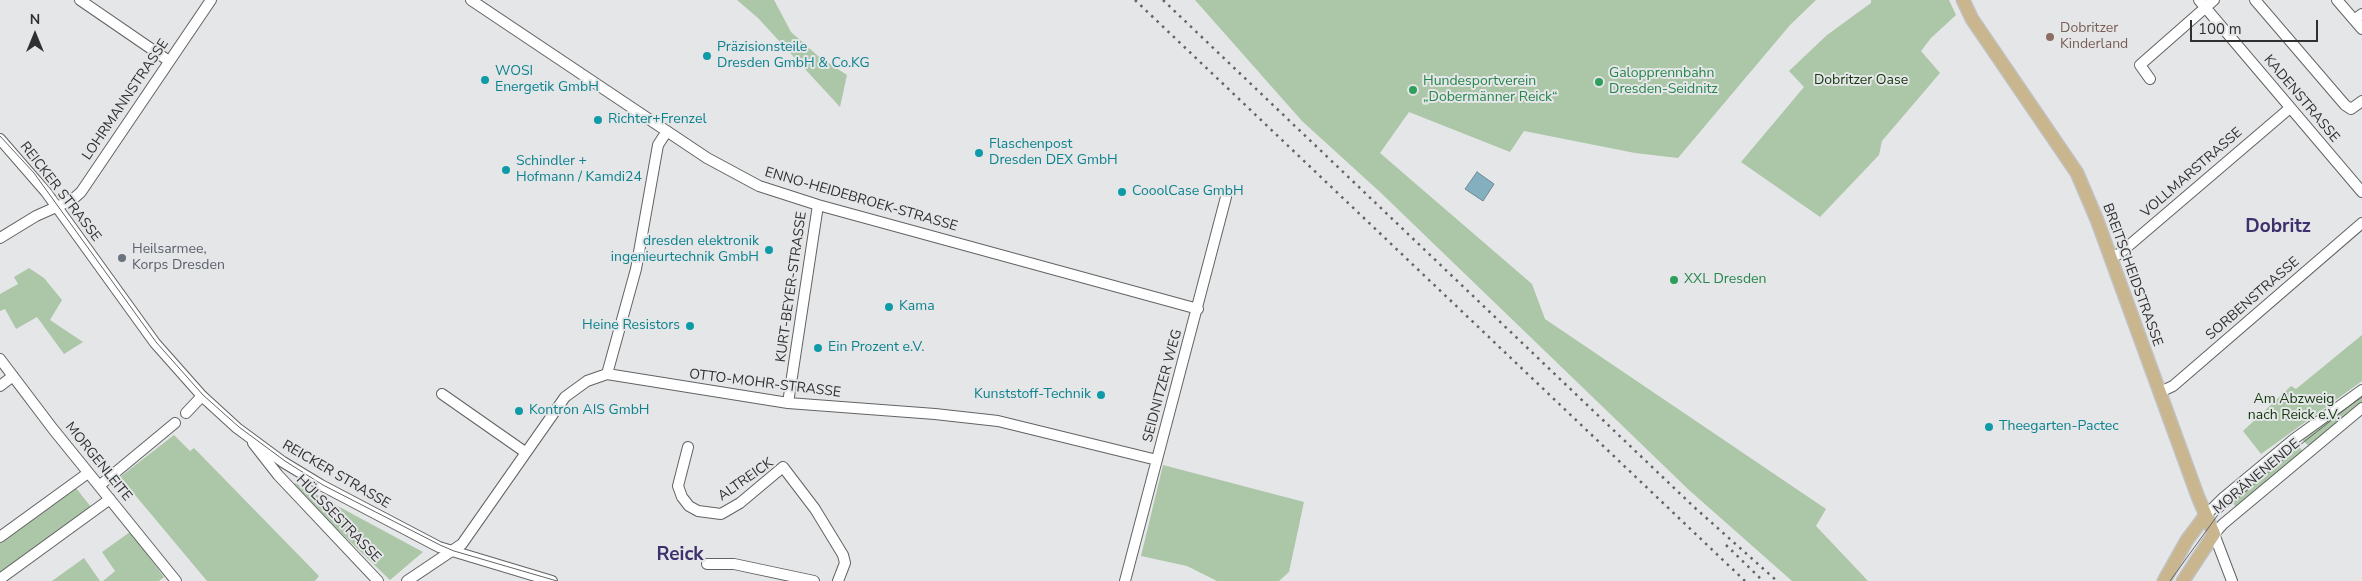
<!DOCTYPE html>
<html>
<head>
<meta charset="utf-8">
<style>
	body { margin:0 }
	#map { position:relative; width:2362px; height:581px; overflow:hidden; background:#e5e6e8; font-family:"Nunito Sans",sans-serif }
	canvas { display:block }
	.north { position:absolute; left:10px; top:10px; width:50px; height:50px; -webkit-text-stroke:4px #e5e6e8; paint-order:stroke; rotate:0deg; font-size:14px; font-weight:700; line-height:20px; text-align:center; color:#303031 }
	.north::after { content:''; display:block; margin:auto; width:18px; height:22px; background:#303031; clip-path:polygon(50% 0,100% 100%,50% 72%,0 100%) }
	.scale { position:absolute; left:2190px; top:20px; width:128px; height:22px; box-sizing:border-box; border:2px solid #303031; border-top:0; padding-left:6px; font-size:15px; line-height:18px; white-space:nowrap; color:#303031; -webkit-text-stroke:4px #e5e6e8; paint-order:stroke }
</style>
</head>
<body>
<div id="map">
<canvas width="2362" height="581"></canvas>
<div class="north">N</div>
<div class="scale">100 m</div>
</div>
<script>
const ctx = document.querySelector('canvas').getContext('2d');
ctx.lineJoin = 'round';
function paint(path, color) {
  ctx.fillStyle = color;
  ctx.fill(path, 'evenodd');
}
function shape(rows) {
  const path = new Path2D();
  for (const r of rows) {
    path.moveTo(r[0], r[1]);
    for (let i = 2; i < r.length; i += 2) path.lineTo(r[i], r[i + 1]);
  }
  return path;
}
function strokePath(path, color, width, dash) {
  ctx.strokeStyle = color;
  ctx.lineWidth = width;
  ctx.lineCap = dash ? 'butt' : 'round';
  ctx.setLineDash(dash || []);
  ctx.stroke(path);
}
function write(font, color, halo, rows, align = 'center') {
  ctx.font = font + ' "Nunito Sans",sans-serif';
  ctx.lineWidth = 4;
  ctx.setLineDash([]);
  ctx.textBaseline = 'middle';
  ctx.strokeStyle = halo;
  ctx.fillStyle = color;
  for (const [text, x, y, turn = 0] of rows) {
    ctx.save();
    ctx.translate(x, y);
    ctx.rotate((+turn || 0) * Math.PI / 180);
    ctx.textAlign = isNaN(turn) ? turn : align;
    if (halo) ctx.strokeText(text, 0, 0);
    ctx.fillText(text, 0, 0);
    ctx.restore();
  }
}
paint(shape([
	[737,0,774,0,791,32,818,56,847,75,840,107,758,18],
	[1195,0,1816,0,1790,25,1678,158,1635,153,1524,131,1510,152,1409,112,1380,153,1532,284,1545,319,1826,509,1816,526,1868,581,1792,581,1689,490,1380,192,1302,121],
	[1871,0,1949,0,1956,15,1931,38,1921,51,1940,73,1882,141,1879,155,1820,217,1741,162,1804,87,1789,71,1827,35,1871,3],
	[29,268,44,278,62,300,50,320,83,342,64,354,37,317,16,329,5,309,0,311,0,294,18,284,14,277],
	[2362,335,2362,381,2261,454,2243,431,2291,386,2296,389],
	[2362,394,2362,404,2310,447,2300,438],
	[174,435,190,451,194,448,319,576,315,581,207,581,120,477],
	[2297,445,2303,451,2236,507,2231,501],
	[1163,465,1304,502,1289,572,1279,581,1217,581,1187,566,1141,556],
	[295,483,423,552,390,580,292,486],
	[76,488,91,507,0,573,0,543],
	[130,532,164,577,159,581,103,581,115,571,102,552],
	[84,558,100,581,52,581]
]), '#acc6a8');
const water = shape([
	[1477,172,1494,184,1483,201,1465,189,1477,172]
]);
paint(water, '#84afbf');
strokePath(water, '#6b8994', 1);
const minor = shape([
	[80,0,169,61],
	[471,0,707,158,759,186,818,205,1198,309],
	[2199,0,2362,192],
	[2255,0,2345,105,2351,109,2362,101],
	[2337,0,2362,29],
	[2354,20,2362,14],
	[2150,79,2140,65,2214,0],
	[0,139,46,192,155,343,202,396,237,428,283,462,321,485,439,547,552,581],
	[0,238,36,216,72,200,81,192,211,0],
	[2110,257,2119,254,2290,108],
	[0,359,53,429,176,581],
	[607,374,636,269,658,145,667,131],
	[0,386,13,376],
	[2160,392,2173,386,2362,223],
	[442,394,525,452],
	[788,403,818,205],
	[186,413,202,396],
	[253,443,278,475,378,581],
	[688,447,678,486,682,497,689,506,698,511,721,514,740,503,783,467,815,509,843,555,845,563,838,581],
	[99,486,175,423],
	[2205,516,2223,498,2294,439,2362,390],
	[0,537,88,473],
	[707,564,734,564,814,581],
	[0,579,110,499],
	[407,581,462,544,565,397,587,381,607,374,788,403,935,414,998,421,1157,460],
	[1125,581,1226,197],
	[2232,581,2214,534,2223,524,2362,408]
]);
const major = shape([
	[1963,0,1972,19,2077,173,2097,220,2198,497,2214,534,2183,581],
	[2164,581,2187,540,2205,516]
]);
strokePath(minor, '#626364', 12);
strokePath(major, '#c1c1c1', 15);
strokePath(minor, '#fff', 10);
strokePath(major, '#cab68e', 12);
strokePath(shape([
	[0,136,34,173,156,342,203,395,239,427,285,461,323,485,440,545,454,551,557,581],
	[2170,581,2217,516,2300,445,2362,396]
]), '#646465', 1);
strokePath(shape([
	[1135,0,1745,581],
	[1163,0,1694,507,1777,581],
	[1726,545,1763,581]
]), '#646465', 2.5, [2.5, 5]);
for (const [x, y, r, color] of [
	[2050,37,5,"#8d6e63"],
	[707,56,5,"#0f9aa8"],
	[485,80,5,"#0f9aa8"],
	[1599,82,5,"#2e9e5b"],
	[1413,90,5,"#2e9e5b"],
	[598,120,5,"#0f9aa8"],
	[979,153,5,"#0f9aa8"],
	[506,170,5,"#0f9aa8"],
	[1122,192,5,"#0f9aa8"],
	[769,250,5,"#0f9aa8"],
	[122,258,5,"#6b7280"],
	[1674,280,5,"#2e9e5b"],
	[889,307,5,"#0f9aa8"],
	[690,326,5,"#0f9aa8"],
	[818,348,5,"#0f9aa8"],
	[1101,395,5,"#0f9aa8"],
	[519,411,5,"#0f9aa8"],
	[1989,427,5,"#0f9aa8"]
]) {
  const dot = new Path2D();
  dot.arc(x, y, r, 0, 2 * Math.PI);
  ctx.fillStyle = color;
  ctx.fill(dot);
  strokePath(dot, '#e5e6e8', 2);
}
write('14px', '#785e54', '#e5e6e8', [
	["Dobritzer",2060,29],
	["Kinderland",2060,45]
], 'left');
write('14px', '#0d838f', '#e5e6e8', [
	["Präzisionsteile",717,48],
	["Dresden GmbH & Co.KG",717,64],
	["WOSI",495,72],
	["Energetik GmbH",495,88],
	["Richter+Frenzel",608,120],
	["Flaschenpost",989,145],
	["Dresden DEX GmbH",989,161],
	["Schindler +",516,162],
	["Hofmann / Kamdi24",516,178],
	["CooolCase GmbH",1132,192],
	["dresden elektronik",759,242,"right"],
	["ingenieurtechnik GmbH",759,258,"right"],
	["Kama",899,307],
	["Heine Resistors",680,326,"right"],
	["Ein Prozent e.V.",828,348],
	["Kunststoff-Technik",1091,395,"right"],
	["Kontron AIS GmbH",529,411],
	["Theegarten-Pactec",1999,427]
], 'left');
write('14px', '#27864d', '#e5e6e8', [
	["Galopprennbahn",1609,74],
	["Dresden-Seidnitz",1609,90],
	["Hundesportverein",1423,82],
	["„Dobermänner Reick“",1423,98],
	["XXL Dresden",1684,280]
], 'left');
write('14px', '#11370b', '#e5e6e8', [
	["Dobritzer Oase",1861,81],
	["Am Abzweig",2294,400],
	["nach Reick e.V.",2294,416]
]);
write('14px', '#303031', '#e5e6e8', [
	["KADENSTRASSE",2301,99,50],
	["LOHRMANNSTRASSE",126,100,-56],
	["VOLLMARSTRASSE",2192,173,-41],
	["REICKER STRASSE",60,192,52],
	["ENNO-HEIDEBROEK-STRASSE",861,200,16],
	["BREITSCHEIDSTRASSE",2132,275,70],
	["KURT-BEYER-STRASSE",792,287,-82],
	["SORBENSTRASSE",2253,299,-41],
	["OTTO-MOHR-STRASSE",765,384,7],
	["SEIDNITZER WEG",1163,386,-75],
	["MORGENLEITE",98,462,51],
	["REICKER STRASSE",336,475,30],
	["MORÄNENENDE",2257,477,-40],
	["ALTREICK",746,480,-35],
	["HÜLSSESTRASSE",338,519,46]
]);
write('14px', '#5b616d', '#e5e6e8', [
	["Heilsarmee,",132,250],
	["Korps Dresden",132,266]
], 'left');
write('bold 19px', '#3e306c', '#e5e6e8', [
	["Dobritz",2278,227],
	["Reick",680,555]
]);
</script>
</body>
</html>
